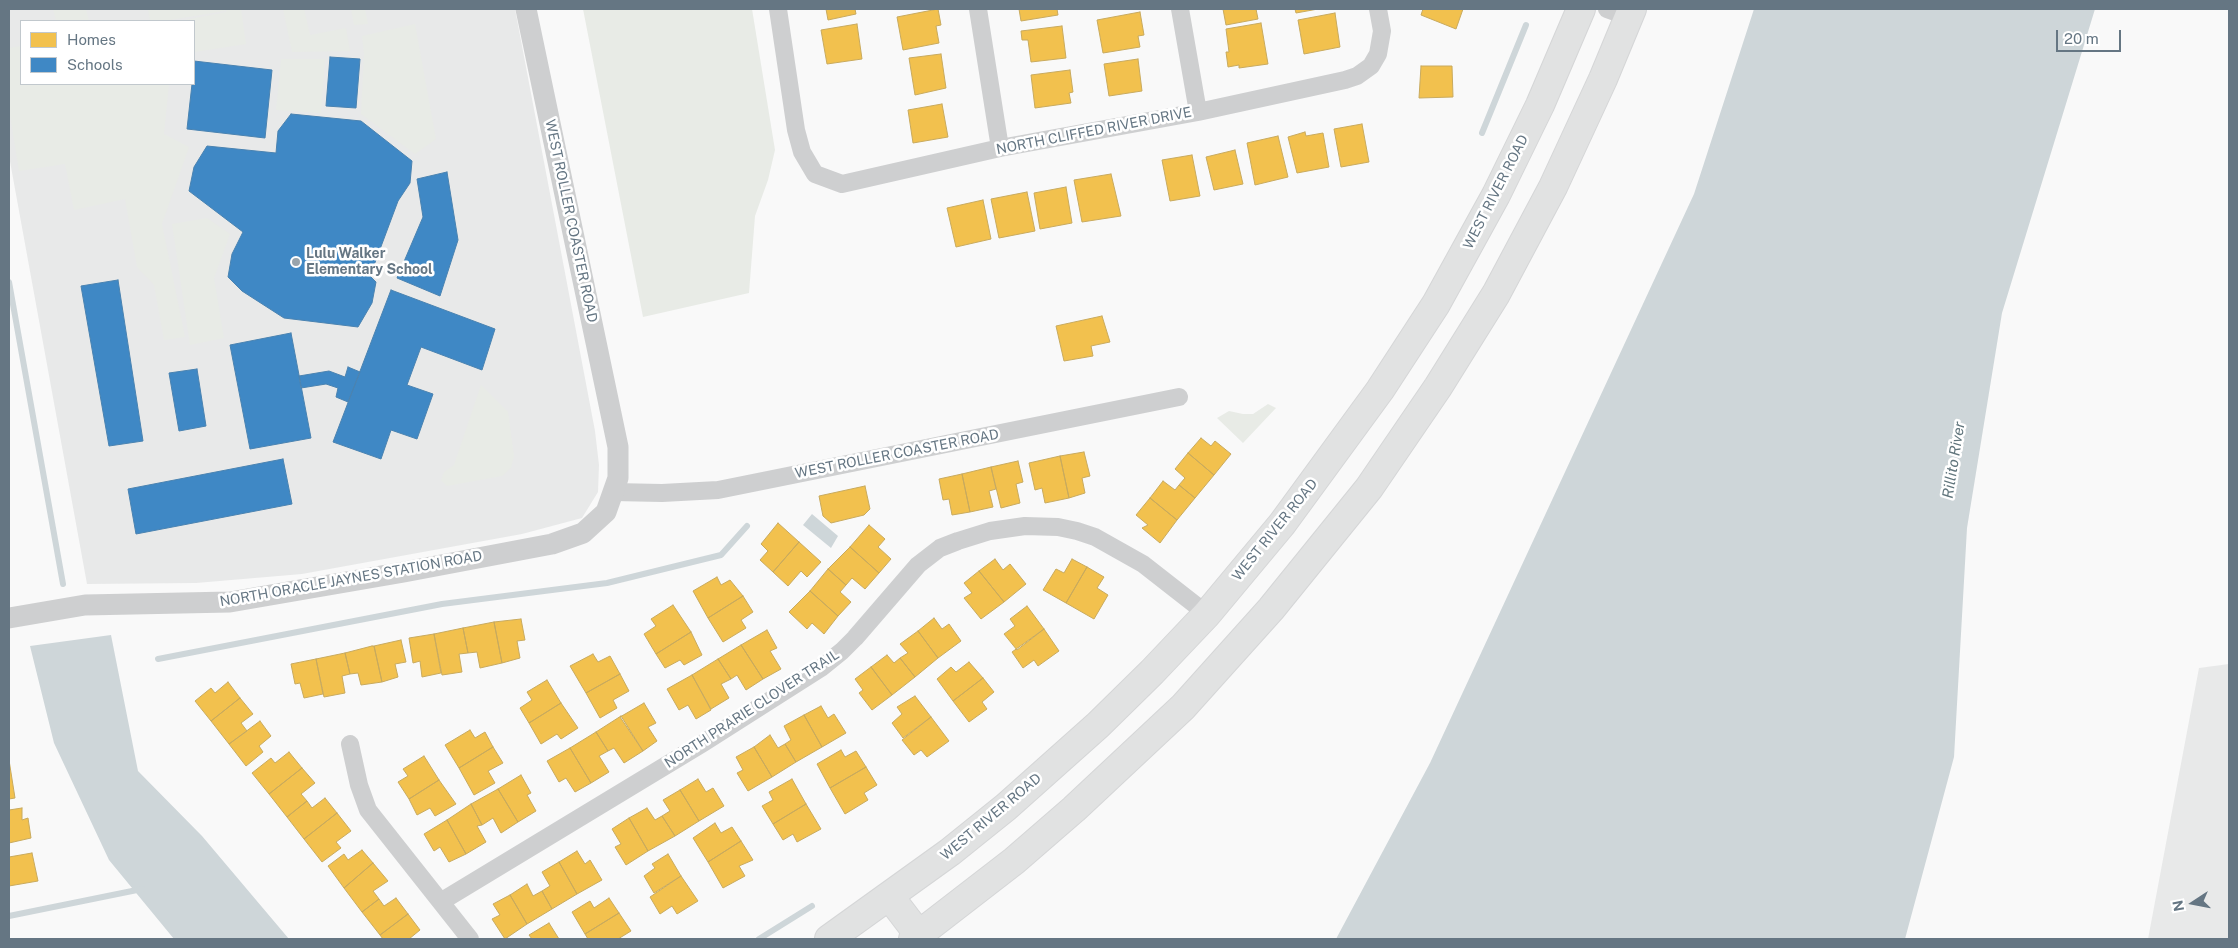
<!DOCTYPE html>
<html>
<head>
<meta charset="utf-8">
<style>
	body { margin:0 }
	#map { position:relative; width:2238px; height:948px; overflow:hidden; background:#f9f9f9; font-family:"Public Sans",sans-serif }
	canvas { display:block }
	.frame { position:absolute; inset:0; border:10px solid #657683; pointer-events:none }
	.legend { position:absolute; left:20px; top:20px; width:175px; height:65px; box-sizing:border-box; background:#fff; border:1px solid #c1c8cd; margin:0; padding:6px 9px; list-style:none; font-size:15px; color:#657683 }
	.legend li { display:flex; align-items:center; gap:10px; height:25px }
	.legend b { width:25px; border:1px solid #c1c8cd }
	.north { position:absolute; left:2168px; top:878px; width:50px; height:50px; -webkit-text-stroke:4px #fff; paint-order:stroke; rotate:259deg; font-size:14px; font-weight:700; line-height:20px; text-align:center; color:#657683 }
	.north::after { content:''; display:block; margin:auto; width:18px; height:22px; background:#657683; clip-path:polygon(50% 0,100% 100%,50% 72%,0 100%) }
	.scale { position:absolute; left:2056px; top:30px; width:65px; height:22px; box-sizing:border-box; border:2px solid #657683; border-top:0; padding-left:6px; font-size:15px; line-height:18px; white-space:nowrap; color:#657683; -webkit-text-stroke:4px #fff; paint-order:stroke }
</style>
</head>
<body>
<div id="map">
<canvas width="2238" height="948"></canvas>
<div class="frame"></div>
<ul class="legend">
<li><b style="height:14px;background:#f2c14e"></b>Homes</li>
<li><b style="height:14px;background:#3f88c5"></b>Schools</li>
</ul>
<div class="north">N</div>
<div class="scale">20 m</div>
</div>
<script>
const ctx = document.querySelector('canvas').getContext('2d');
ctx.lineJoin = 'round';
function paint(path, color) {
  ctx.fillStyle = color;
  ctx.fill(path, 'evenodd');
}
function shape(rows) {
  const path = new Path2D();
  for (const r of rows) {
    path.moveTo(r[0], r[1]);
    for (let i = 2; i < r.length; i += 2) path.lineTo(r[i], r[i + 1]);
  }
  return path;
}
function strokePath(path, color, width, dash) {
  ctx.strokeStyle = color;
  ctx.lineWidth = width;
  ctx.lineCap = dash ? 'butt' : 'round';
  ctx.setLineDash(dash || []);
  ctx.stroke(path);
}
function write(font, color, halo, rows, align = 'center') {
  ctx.font = font + ' "Public Sans",sans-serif';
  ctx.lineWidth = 5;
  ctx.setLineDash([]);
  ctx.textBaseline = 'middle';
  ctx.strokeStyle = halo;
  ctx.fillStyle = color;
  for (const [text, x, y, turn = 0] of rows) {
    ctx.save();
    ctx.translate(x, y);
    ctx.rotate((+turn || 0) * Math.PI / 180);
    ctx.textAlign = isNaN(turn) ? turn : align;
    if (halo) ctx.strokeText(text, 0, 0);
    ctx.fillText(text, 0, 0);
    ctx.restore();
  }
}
paint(shape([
	[9,9,515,9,595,431,599,465,598,492,582,518,522,534,302,574,196,583,87,584,9,156],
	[21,21,194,21,194,84,21,84],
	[2229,664,2229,939,2148,939,2199,668]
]), '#e8e9e9');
paint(shape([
	[53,9,86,9,89,21,56,21],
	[148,9,224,9,225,11,164,21,150,21],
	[226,9,241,9,246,44,194,52,194,21,180,21,226,12],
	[283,9,304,9,310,35,346,28,350,51,292,52],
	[351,9,365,9,368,24,354,25],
	[583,9,752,9,775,150,768,180,755,216,749,293,643,317],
	[415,24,436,139,415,154,361,114,364,54,362,36],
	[21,46,21,84,169,84,164,134,189,147,162,224,185,337,164,340,154,285,137,267,125,199,74,210,65,164,19,171,9,109,9,48],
	[281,59,325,59,321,113,276,110],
	[207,218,230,234,214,278,224,338,190,345,172,224],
	[481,385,508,412,514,456,511,468,502,476,447,486,441,480,444,472,454,465],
	[1268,404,1276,408,1243,443,1217,418,1229,411,1243,414,1253,414]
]), '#e8ebe6');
paint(shape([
	[1754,9,2095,9,2002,313,1967,528,1954,757,1905,939,1336,939,1430,763,1694,194],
	[812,514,838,536,831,548,803,525],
	[111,635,138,771,202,836,289,939,174,939,109,860,54,743,30,646]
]), '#ced6d9');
const homes = shape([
	[826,9,855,9,856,14,828,20,826,9],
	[938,9,941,25,936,26,939,43,903,50,897,17,938,9],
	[1019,9,1057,9,1058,15,1021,21,1019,9],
	[1223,9,1256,9,1258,19,1226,25,1223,9],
	[1295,9,1318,9,1296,13,1295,9],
	[1423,9,1463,9,1456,29,1421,15,1423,9],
	[1140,12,1144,35,1138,36,1140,47,1103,53,1097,20,1140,12],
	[1335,13,1340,47,1304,54,1298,20,1335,13],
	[1261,23,1268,64,1239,68,1239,65,1228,67,1226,52,1229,52,1226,29,1261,23],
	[857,24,862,59,827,64,821,30,857,24],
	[1062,26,1066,58,1031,62,1028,40,1022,40,1021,31,1062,26],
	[941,54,946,88,915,95,909,58,941,54],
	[1138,59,1142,91,1109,96,1104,64,1138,59],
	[1421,66,1452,66,1453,97,1419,98,1421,66],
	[1070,70,1073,92,1069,93,1071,103,1035,108,1031,75,1070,70],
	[942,104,948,137,913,143,908,110,942,104],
	[1362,124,1369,162,1341,167,1334,129,1362,124],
	[1305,132,1306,136,1323,133,1329,167,1297,173,1288,137,1305,132],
	[1278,136,1288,177,1255,185,1247,143,1278,136],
	[1235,150,1243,184,1214,190,1206,157,1235,150],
	[1192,155,1200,196,1170,201,1162,160,1192,155],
	[1111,174,1121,216,1082,222,1074,180,1111,174],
	[1066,187,1072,223,1040,229,1034,193,1066,187],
	[1027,192,1035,231,999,238,991,199,1027,192],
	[983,200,991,239,956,247,947,208,983,200],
	[1102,316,1110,342,1091,346,1093,356,1064,361,1056,326,1102,316],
	[1201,438,1211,446,1215,441,1231,454,1214,475,1188,453,1201,438],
	[1084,452,1090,476,1082,478,1085,493,1069,498,1060,456,1084,452],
	[1188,453,1214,475,1195,498,1179,485,1185,478,1175,469,1188,453],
	[1060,456,1069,498,1045,503,1042,488,1035,490,1029,463,1060,456],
	[1018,461,1023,482,1016,484,1020,503,1001,508,991,467,1018,461],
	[991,467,996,489,989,491,993,507,970,512,962,474,991,467],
	[962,474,970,512,952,515,949,499,943,500,939,479,962,474],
	[1163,481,1175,490,1179,485,1195,498,1177,520,1150,498,1163,481],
	[865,486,870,509,864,515,831,523,823,516,819,496,865,486],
	[1150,498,1177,520,1160,543,1142,528,1148,525,1136,515,1150,498],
	[778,523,799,542,773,572,760,560,768,551,761,544,778,523],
	[869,525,885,539,878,547,891,559,879,573,850,547,869,525],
	[799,542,821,562,807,577,801,571,788,586,773,572,799,542],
	[850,547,879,573,865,589,852,578,846,585,828,569,850,547],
	[995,559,1003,570,1010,564,1026,584,1004,602,979,571,995,559],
	[1072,559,1087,567,1066,603,1043,590,1056,569,1064,573,1072,559],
	[1087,567,1104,577,1097,588,1108,595,1094,619,1066,603,1087,567],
	[828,569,846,585,840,592,851,602,838,616,810,591,828,569],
	[979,571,1004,602,981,619,964,598,972,593,964,583,979,571],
	[717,577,721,585,730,580,743,596,708,618,693,591,717,577],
	[810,591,838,616,824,634,812,623,807,629,789,612,810,591],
	[743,596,753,612,741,620,746,628,723,642,708,618,743,596],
	[673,605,691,632,656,654,644,634,656,626,651,619,673,605],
	[1027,606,1044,629,1017,650,1004,634,1015,626,1010,619,1027,606],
	[934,618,942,629,949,624,961,641,938,658,918,631,934,618],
	[521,619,525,640,517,641,520,658,502,663,494,622,521,619],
	[494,622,502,663,480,668,477,652,468,653,463,628,494,622],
	[463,628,468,653,459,654,462,672,442,675,434,634,463,628],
	[1044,629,1059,651,1038,666,1034,660,1023,668,1012,652,1044,629],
	[767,630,777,648,770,651,781,669,763,679,741,645,767,630],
	[918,631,938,658,915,677,900,658,908,653,900,644,918,631],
	[691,632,702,655,684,665,680,660,665,668,656,654,691,632],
	[434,634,441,673,422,677,420,661,413,663,409,638,434,634],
	[401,640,406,662,395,664,398,677,382,682,374,646,401,640],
	[741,645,763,679,746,690,737,675,731,679,718,659,741,645],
	[372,646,374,646,382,682,361,685,358,673,350,674,345,653,372,646],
	[345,653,350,674,342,676,345,693,324,697,316,659,345,653],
	[593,654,598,662,610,656,620,674,586,693,570,666,593,654],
	[887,655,894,663,900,658,915,677,892,695,871,667,887,655],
	[316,659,323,694,304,698,300,683,295,684,291,664,316,659],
	[718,659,731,679,721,684,729,698,711,709,692,675,718,659],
	[969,662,983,678,953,701,937,679,951,667,956,672,969,662],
	[871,667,892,695,872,710,859,693,863,690,855,679,871,667],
	[620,674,629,691,613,700,617,708,600,718,586,693,620,674],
	[692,675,711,710,696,719,688,705,679,710,667,689,692,675],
	[983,678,994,692,982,702,987,709,969,722,953,701,983,678],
	[547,680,561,703,529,723,520,708,532,700,527,692,547,680],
	[228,682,240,698,211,721,195,701,211,688,215,693,228,682],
	[915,696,931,717,903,738,892,723,902,714,897,707,915,696],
	[240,698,253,714,241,723,247,731,229,744,211,721,240,698],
	[561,703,578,728,561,739,557,734,541,744,529,723,561,703],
	[644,703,656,723,648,727,657,741,643,751,620,717,644,703],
	[821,706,828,718,834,714,846,733,822,747,804,715,821,706],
	[804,715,822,747,796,762,785,744,791,740,784,726,804,715],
	[621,716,643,751,624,763,614,748,608,751,596,732,621,716],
	[931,717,949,741,927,757,921,750,914,755,902,740,931,717],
	[260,721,271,736,259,746,263,752,246,766,229,744,260,721],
	[470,730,475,738,485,732,493,747,459,768,445,745,470,730],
	[596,732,608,751,599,756,609,772,591,783,570,748,596,732],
	[770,735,778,748,785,744,796,762,772,777,754,747,770,735],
	[493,747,503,763,488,771,495,783,474,795,459,768,493,747],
	[754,747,772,777,748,791,737,773,743,770,736,757,754,747],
	[570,748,591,783,575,792,566,778,559,782,547,761,570,748],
	[841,750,845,757,856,751,866,767,830,788,817,764,841,750],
	[289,752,302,768,269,794,252,773,271,758,275,763,289,752],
	[424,756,439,780,409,799,398,782,408,776,403,769,424,756],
	[9,760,15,798,9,799,9,760],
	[866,767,877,785,864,793,868,800,845,814,830,788,866,767],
	[302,768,315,783,301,794,307,801,287,817,269,794,302,768],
	[521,775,531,793,527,795,536,811,518,822,498,789,521,775],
	[698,779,706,792,713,788,724,806,699,821,680,790,698,779],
	[792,779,806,804,773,824,762,806,773,800,769,792,792,779],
	[439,780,456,804,435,816,430,808,417,815,409,799,439,780],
	[498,789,518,822,501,833,493,818,482,825,471,804,498,789],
	[680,790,699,821,675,836,662,816,670,811,663,800,680,790],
	[325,798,337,813,304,839,287,817,307,801,312,808,325,798],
	[471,804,482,825,477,826,486,842,466,854,447,820,471,804],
	[806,804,821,829,797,842,793,834,783,840,773,824,806,804],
	[22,808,22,820,28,818,31,838,9,843,9,810,22,808],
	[647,808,655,820,662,816,675,836,648,851,629,818,647,808],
	[337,813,351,831,336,842,341,848,322,862,304,839,337,813],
	[629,818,648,851,626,865,615,847,621,844,612,829,629,818],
	[447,820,466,854,449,862,440,847,434,851,424,834,447,820],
	[715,823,721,833,732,827,741,841,708,862,693,838,715,823],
	[741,841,753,860,739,866,745,876,723,888,708,862,741,841],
	[362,850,373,863,344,888,328,866,344,854,348,860,362,850],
	[577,851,585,864,590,860,602,880,577,894,559,862,577,851],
	[32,853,38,881,9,886,9,857,32,853],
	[668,854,681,876,654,893,644,876,655,868,652,864,668,854],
	[559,862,577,894,552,909,542,891,550,886,542,872,559,862],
	[373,863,388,881,373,891,379,899,362,912,344,888,373,863],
	[681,876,698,901,677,914,672,906,660,914,650,897,681,876],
	[527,884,533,896,542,891,552,909,527,924,510,895,527,884],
	[510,895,527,924,505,939,492,919,500,915,493,904,510,895],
	[396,898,408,914,380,935,362,912,379,899,384,906,396,898],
	[609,898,619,913,585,934,572,912,590,901,594,908,609,898],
	[619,913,631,931,618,939,588,939,585,934,619,913],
	[408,914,420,930,409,939,383,939,380,935,408,914],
	[549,923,559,939,532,939,529,935,549,923]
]);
paint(homes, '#f2c14e');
strokePath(homes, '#c8aa5e', 1);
const schools = shape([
	[330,57,360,59,356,108,326,106,330,57],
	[194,61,272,70,265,138,187,129,192,84,194,84,194,61],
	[291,114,361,121,412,161,410,183,398,201,370,276,376,282,372,303,358,327,284,318,242,291,228,277,232,254,243,232,189,191,194,167,207,146,276,153,278,131,291,114],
	[447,172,458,240,440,296,397,278,423,217,417,179,447,172],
	[118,280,143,441,109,446,81,286,118,280],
	[391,290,495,329,482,370,421,347,407,385,433,394,417,439,391,430,381,459,333,442,391,290],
	[291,333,311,438,250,449,230,345,291,333],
	[348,367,360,372,348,402,336,397,338,388,326,384,301,388,299,376,329,371,345,377,348,367],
	[197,369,206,426,179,431,169,373,197,369],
	[283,459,292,504,136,534,128,489,283,459]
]);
paint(schools, '#3f88c5');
strokePath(schools, '#4a83b1', 1);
strokePath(shape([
	[1482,133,1526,25],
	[9,282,63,584],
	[158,659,442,604,607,583,721,555,747,526],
	[9,916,142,889],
	[759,939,812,906]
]), '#ced6d9', 6);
const primary = shape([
	[890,897,919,935],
	[829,939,950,852,1006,807,1098,725,1152,672,1207,614,1282,524,1380,390,1436,304,1496,195,1540,105,1581,9],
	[913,939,1014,861,1074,809,1183,707,1271,609,1369,488,1438,387,1496,294,1553,187,1603,79,1632,9]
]);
strokePath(primary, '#d5d6d7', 30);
strokePath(shape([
	[778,9,796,130,802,152,815,174,842,184,1000,148,1198,112,1345,80,1357,76,1371,66,1378,54,1382,31,1378,9],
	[978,9,1000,148],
	[1180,9,1198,112],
	[1607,9,1629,17],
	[613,492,662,493,718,490,1179,397],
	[350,744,359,785,368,810,470,939],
	[442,901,703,743,821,668,842,651,855,638,918,565,940,548,958,541,990,531,1025,526,1058,527,1077,531,1095,537,1143,564,1207,614]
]), '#cecfd0', 18);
strokePath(shape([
	[9,618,85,605,230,602,404,572,552,544,583,533,606,512,618,478,618,447,526,9]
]), '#cecfd0', 21);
strokePath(primary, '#e1e2e2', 28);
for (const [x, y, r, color] of [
	[296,262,5,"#99a4ac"]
]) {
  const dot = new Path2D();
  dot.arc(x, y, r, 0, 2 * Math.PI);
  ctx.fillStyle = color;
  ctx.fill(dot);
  strokePath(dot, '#fff', 2);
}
write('14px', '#657683', '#fff', [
	["NORTH CLIFFED RIVER DRIVE",1094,131,-11],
	["WEST RIVER ROAD",1496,192,-63],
	["WEST ROLLER COASTER ROAD",571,221,78],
	["WEST ROLLER COASTER ROAD",897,454,-11],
	["WEST RIVER ROAD",1275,530,-51],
	["NORTH ORACLE JAYNES STATION ROAD",351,579,-10],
	["NORTH PRARIE CLOVER TRAIL",752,709,-33],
	["WEST RIVER ROAD",991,817,-40]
]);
write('bold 14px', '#657683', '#fff', [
	["Lulu Walker",306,254],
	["Elementary School",306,270]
], 'left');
write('italic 15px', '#60757c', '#fff', [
	["Rillito River",1954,460,-81]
]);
</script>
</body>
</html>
